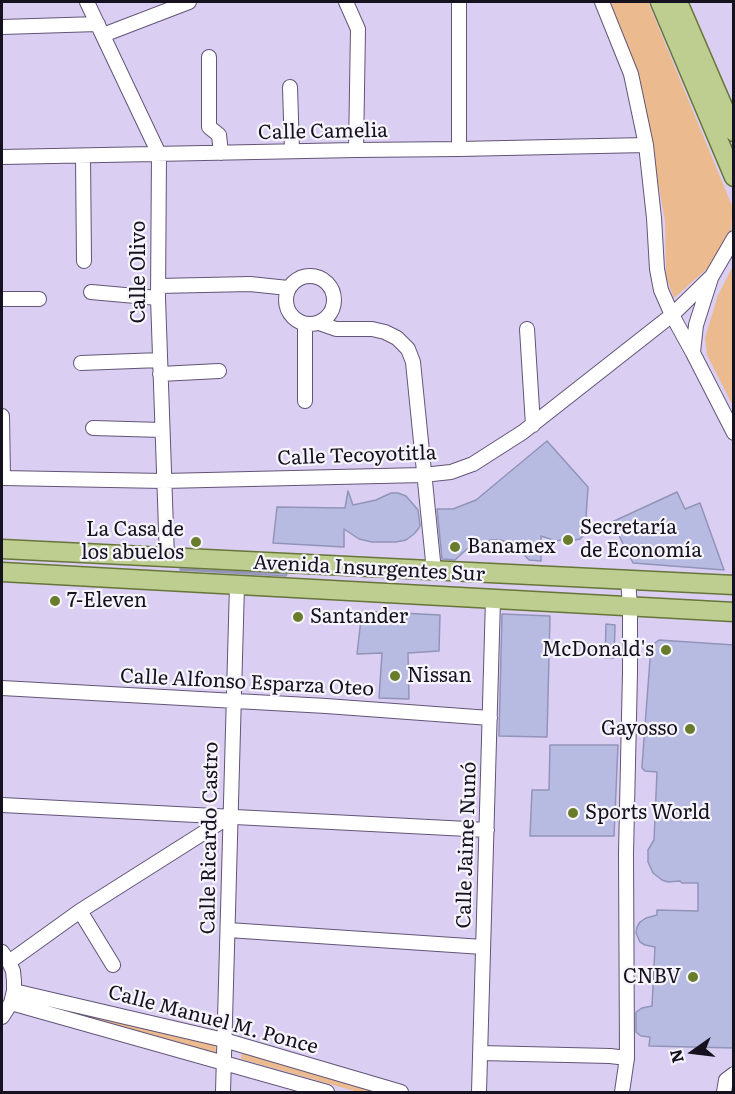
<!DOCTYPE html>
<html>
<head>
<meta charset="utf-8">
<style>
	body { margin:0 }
	#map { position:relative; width:735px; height:1094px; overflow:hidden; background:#dbcef3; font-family:Literata,serif }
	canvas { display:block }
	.frame { position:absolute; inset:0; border:3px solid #16111e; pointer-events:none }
	.north { position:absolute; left:663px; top:1022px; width:60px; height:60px; -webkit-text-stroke:4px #f7f5fc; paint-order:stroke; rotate:256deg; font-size:16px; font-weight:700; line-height:24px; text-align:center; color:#16111e }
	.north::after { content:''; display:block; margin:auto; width:21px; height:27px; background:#16111e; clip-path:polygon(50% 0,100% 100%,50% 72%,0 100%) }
</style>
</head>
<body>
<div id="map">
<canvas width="735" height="1094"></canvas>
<div class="frame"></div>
<div class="north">N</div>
</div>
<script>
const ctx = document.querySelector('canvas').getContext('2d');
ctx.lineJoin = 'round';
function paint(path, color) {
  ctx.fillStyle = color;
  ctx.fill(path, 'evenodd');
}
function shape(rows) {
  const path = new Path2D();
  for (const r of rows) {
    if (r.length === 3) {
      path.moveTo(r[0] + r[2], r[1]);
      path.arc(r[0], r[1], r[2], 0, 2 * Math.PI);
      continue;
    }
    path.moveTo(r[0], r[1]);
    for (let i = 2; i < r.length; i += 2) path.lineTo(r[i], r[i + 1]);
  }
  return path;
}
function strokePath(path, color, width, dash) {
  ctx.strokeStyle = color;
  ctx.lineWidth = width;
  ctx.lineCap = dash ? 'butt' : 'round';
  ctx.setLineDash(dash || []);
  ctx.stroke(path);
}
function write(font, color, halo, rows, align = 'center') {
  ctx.font = font + ' Literata,serif';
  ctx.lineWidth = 4.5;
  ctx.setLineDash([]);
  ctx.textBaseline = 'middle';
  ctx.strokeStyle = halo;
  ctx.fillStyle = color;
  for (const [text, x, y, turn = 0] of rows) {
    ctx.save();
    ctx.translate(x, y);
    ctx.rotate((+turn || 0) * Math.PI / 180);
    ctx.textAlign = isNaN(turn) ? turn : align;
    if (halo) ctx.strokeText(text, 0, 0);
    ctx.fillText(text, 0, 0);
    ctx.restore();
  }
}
paint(shape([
	[609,2,648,2,733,208,731,231,709,267,674,298,666,277,665,221,638,72],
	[733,266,733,406,707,355,705,338,718,295],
	[28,1002,215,1043,216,1053,27,1005],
	[242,1049,381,1092,358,1092,241,1059]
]), '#ecba8f');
const building = shape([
	[547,441,588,487,585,534,580,539,575,540,564,537,561,540,556,541,541,536,541,561,529,560,519,549,510,543,500,540,491,540,468,548,455,560,442,559,437,509,453,509,476,500,547,441],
	[348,491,353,505,376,500,391,493,398,493,406,496,418,510,420,526,419,528,414,534,406,540,396,542,372,542,359,539,344,529,344,547,273,543,277,507,345,508,348,491],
	[677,492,685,509,700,503,724,570,633,563,612,522,677,492],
	[180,569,287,574,286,576,180,570,180,569],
	[362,611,440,615,439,651,408,653,409,699,379,698,382,653,357,654,362,611],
	[502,614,550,616,547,737,499,736,502,614],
	[606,624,615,625,614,658,605,658,606,624],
	[659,640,734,645,734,1048,649,1046,650,1037,641,1036,636,1032,636,1012,642,1008,652,1006,655,947,645,945,640,942,636,933,637,927,640,922,646,918,657,915,657,910,698,911,698,883,682,883,680,881,668,882,662,880,653,873,648,862,648,850,654,840,657,772,645,771,642,768,642,766,651,646,659,640],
	[550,745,618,745,614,836,530,836,532,790,549,790,550,745]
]);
paint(building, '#b8bbe1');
strokePath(building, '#9194b8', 1.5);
const minor = shape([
	[87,2,159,154,158,298,167,558],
	[346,2,358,29,356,150],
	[459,2,459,149],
	[602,2,631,74,646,145,654,218,657,269,661,290,672,315,693,353,734,433],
	[2,27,98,24],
	[103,35,189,2],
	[209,57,209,127,219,135,221,153],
	[290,87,292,151],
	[83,156,84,261],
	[2,157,356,150,459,149,646,145],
	[310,300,24],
	[158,286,250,284,288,288],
	[91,292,158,298],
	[2,299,39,299],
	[319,323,336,329,372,329,385,332,397,338,408,349,413,362,434,571],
	[527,329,533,425],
	[693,352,696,325,711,278],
	[81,363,160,360],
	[160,374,219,371],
	[305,401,305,325],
	[2,416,3,478],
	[93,428,162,430],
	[2,478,164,481,423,475,451,472,473,464,523,432,672,315,712,276,734,238],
	[2,688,326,706,490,718],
	[2,805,487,830],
	[80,911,113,965],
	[228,930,483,947],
	[2,952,9,962,13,971,14,981,14,991,11,1003,2,1017],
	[9,962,80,911,230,816],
	[14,991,224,1040,401,1092],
	[11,1003,327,1092],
	[480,1053,610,1056,627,1058],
	[223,1092,237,585],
	[479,1092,493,599],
	[622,1092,627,1058,626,853,630,672,630,606,628,580],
	[724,1092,726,1080,734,1074]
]);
const major = shape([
	[660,2,734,177],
	[678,2,734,132],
	[2,549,734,585],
	[2,572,734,612]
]);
strokePath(minor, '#625576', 16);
strokePath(major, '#677638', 21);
strokePath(minor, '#fff', 14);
strokePath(major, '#bece90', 18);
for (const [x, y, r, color] of [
	[568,540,6,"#687c2c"],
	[196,542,6,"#687c2c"],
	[455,547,6,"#687c2c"],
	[55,601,6,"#687c2c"],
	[298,617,6,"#687c2c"],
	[666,650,6,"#687c2c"],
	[395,676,6,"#687c2c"],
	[690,729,6,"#687c2c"],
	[573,813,6,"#687c2c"],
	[693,977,6,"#687c2c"]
]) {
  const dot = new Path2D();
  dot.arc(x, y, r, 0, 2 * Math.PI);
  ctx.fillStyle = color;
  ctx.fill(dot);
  strokePath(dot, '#f7f5fc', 2);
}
write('20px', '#16111e', '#f7f5fc', [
	["Calle Camelia",323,132,-1],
	["Calle Olivo",139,272,-90],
	["Calle Tecoyotitla",357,456,-2],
	["Avenida Insurgentes Sur",369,569,3],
	["Calle Alfonso Esparza Oteo",247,683,3],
	["Calle Ricardo Castro",210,838,-89],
	["Calle Jaime Nunó",467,845,-88],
	["Calle Manuel M. Ponce",213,1020,15]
]);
write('20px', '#16111e', '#f7f5fc', [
	["Secretaría",580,528],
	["de Economía",580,551],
	["La Casa de",184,530,"right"],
	["los abuelos",184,553,"right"],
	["Banamex",467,547],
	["7-Eleven",67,601],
	["Santander",310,617],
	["McDonald's",654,650,"right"],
	["Nissan",407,676],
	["Gayosso",678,729,"right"],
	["Sports World",585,813],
	["CNBV",681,977,"right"]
], 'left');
</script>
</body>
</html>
